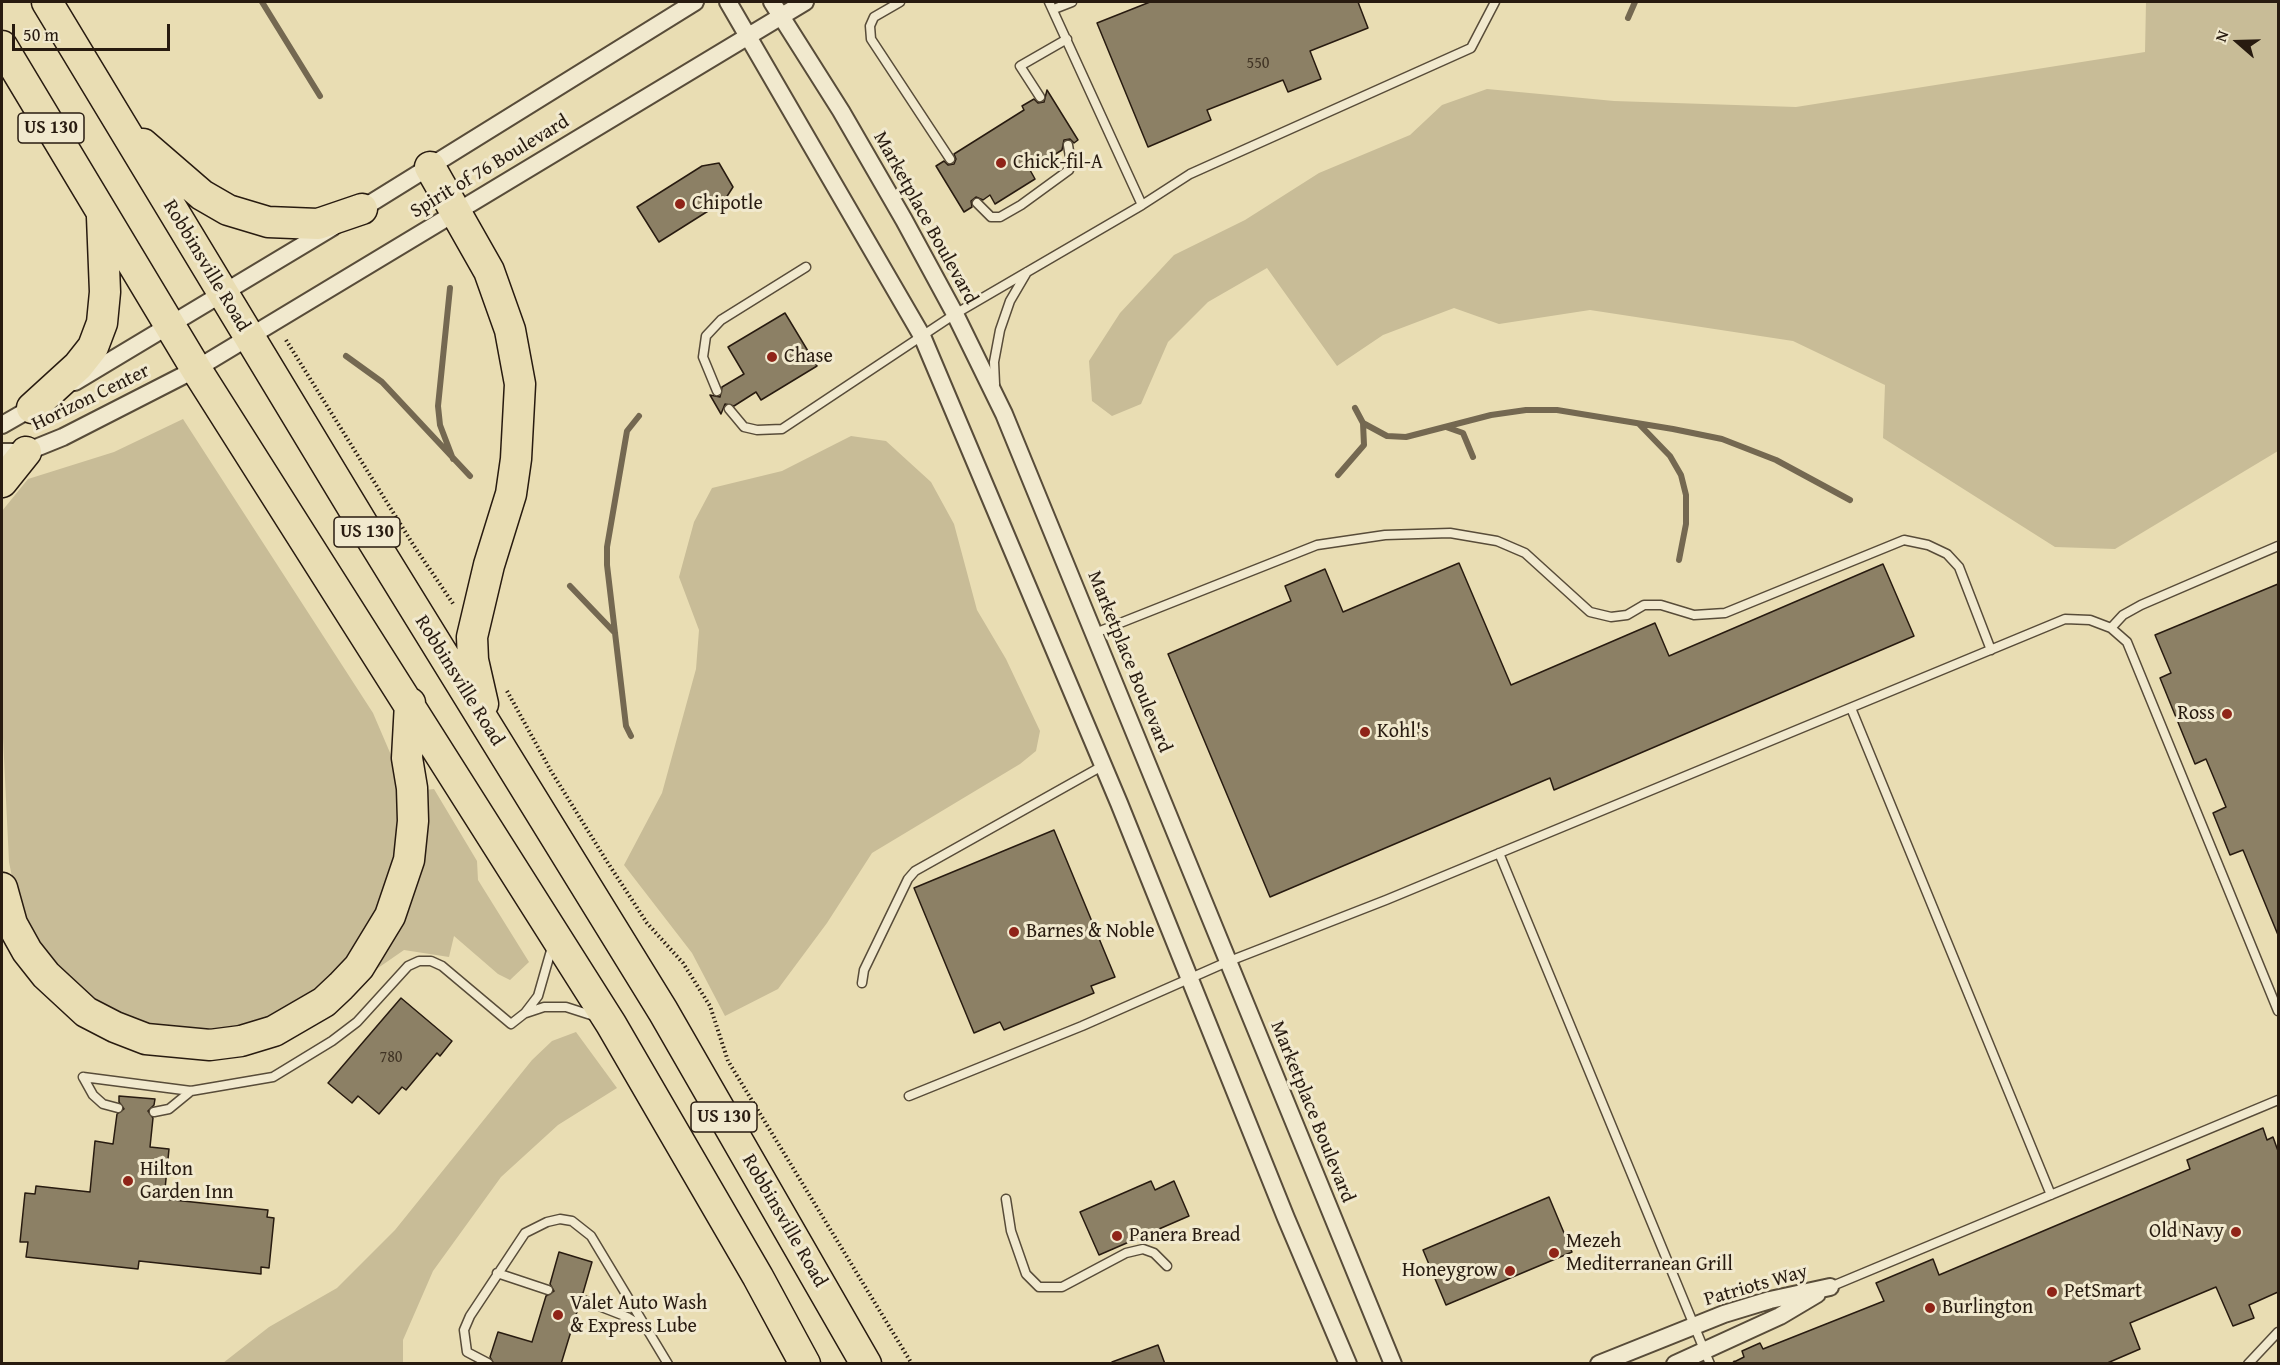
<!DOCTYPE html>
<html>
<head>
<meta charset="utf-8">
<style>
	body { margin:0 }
	#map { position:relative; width:2280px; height:1365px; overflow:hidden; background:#e9ddb3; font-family:"Gentium Book Plus",serif }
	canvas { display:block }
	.frame { position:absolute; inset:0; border:3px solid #281b10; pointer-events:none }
	.north { position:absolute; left:2208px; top:12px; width:60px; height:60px; -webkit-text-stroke:4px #f1e9ce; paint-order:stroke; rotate:290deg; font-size:16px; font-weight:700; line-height:24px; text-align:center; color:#281b10 }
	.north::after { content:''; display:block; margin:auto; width:21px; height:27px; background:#281b10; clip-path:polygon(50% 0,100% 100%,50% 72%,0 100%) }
	.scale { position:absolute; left:12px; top:24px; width:158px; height:27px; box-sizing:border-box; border:3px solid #281b10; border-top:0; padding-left:8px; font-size:18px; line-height:21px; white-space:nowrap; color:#281b10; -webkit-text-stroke:4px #f1e9ce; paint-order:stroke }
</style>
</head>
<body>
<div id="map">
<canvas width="2280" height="1365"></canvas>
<div class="frame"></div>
<div class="north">N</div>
<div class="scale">50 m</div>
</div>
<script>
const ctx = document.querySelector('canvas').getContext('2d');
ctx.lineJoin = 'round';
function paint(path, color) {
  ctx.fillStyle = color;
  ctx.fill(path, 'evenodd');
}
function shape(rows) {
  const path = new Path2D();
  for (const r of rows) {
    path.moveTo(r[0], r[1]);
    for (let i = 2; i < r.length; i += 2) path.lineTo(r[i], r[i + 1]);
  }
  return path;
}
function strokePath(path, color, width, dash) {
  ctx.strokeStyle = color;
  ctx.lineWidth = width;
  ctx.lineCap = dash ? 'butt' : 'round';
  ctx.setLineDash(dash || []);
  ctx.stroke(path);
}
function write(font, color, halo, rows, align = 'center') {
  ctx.font = font + ' "Gentium Book Plus",serif';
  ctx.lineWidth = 6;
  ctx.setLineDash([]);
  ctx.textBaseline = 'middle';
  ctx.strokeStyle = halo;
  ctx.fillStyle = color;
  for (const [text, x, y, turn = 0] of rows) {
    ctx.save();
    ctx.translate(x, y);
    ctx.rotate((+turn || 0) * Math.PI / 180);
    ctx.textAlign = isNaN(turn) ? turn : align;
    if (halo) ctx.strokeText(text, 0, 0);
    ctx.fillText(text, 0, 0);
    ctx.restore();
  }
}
paint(shape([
	[2146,2,2278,2,2278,451,2115,549,2055,547,1883,438,1885,385,1793,341,1590,310,1499,324,1454,308,1383,335,1337,366,1267,268,1208,302,1168,342,1141,404,1112,416,1092,401,1089,361,1120,313,1174,255,1245,220,1319,173,1410,135,1442,105,1487,89,1614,101,1796,107,2145,52],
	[183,419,373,713,391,755,398,785,399,819,395,857,385,899,366,935,344,962,324,985,266,1019,234,1029,202,1031,168,1031,136,1021,105,1008,77,989,52,962,30,931,15,892,9,862,2,717,2,511,28,479,114,452],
	[851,436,886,441,931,482,954,524,977,610,1006,659,1040,731,1036,751,1020,764,872,853,827,923,778,989,725,1016,692,953,624,865,662,793,696,669,699,630,679,577,694,522,712,488,782,471],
	[434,789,477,861,478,880,529,962,510,980,498,974,454,936,449,957,404,950,365,977,425,790],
	[576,1032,617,1088,558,1125,501,1177,433,1271,403,1340,403,1363,223,1363,269,1327,337,1288,395,1230,532,1060,552,1041]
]), '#c8bc97');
strokePath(shape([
	[262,2,320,96],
	[1628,18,1635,2],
	[450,288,438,406,440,425,453,459],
	[346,356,382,382,470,476],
	[1355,408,1363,423,1387,436,1406,437,1491,415,1526,410,1557,410,1673,429,1722,439,1776,460,1850,500],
	[1639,424,1670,456,1681,475,1686,495,1686,524,1679,560],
	[1446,427,1463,433,1473,457],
	[1338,475,1364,445,1363,423],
	[570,586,615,633],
	[631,736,626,726,607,565,607,547,627,431,639,416]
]), '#746851', 6);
const building = shape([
	[1150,2,1358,2,1368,28,1310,51,1321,79,1288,92,1283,80,1207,110,1211,120,1148,147,1097,23,1150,2],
	[1047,90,1078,140,1074,143,1070,139,1064,140,1062,150,1030,170,1035,179,995,204,990,195,983,200,976,197,971,201,972,207,964,212,936,166,944,161,948,165,954,164,956,159,954,154,1024,110,1022,106,1034,99,1038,103,1044,102,1047,90],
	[719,163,733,187,724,201,659,242,637,207,702,166,719,163],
	[785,313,817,366,761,400,756,392,734,406,725,404,721,414,710,395,720,397,722,387,744,374,728,347,785,313],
	[1459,563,1511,685,1655,623,1669,656,1883,564,1914,636,1554,790,1550,778,1270,897,1168,654,1291,601,1285,586,1325,569,1343,612,1459,563],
	[2278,584,2278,935,2243,850,2230,855,2213,813,2226,807,2206,759,2195,764,2160,678,2171,673,2155,635,2278,584],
	[1054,830,1115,977,1091,986,1094,993,1004,1030,1000,1022,974,1033,914,888,1054,830],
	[401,998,452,1041,440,1056,437,1053,406,1090,402,1087,379,1114,358,1096,352,1103,328,1083,401,998],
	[119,1096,155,1099,154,1105,148,1111,153,1118,150,1147,169,1149,164,1199,268,1210,267,1217,274,1218,269,1268,261,1267,261,1274,139,1261,138,1269,26,1257,28,1242,20,1242,25,1193,35,1194,36,1186,90,1192,95,1141,113,1144,117,1114,124,1109,119,1102,119,1096],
	[2263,1128,2267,1140,2273,1137,2278,1151,2278,1292,2249,1305,2254,1318,2233,1326,2216,1287,2130,1323,2140,1349,2105,1364,1730,1364,1744,1357,1742,1351,1760,1343,1763,1349,1884,1301,1876,1283,1933,1259,1939,1275,2190,1169,2187,1160,2263,1128],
	[1151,1181,1155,1190,1174,1181,1189,1216,1099,1255,1080,1212,1151,1181],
	[1549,1197,1572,1252,1446,1305,1423,1250,1549,1197],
	[559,1252,592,1262,583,1293,575,1297,579,1305,561,1364,494,1364,490,1357,498,1332,532,1342,546,1296,554,1291,550,1284,559,1252],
	[1158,1345,1165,1364,1113,1364,1112,1362,1158,1345]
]);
paint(building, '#8c8065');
strokePath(building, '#281b10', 1.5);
const lane = shape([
	[900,2,874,17,870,26,871,39,950,159],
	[1049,2,1142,205],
	[1054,9,1072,2],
	[1040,97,1020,66,1067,39],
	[977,203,991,217,1000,217,1021,205,1069,170,1071,163,1068,145],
	[995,384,994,362,1000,330,1010,301,1027,272],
	[717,391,703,357,706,336,721,320,806,267],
	[729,409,744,427,757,430,782,429,955,314,1142,205,1190,174,1471,48,1495,2],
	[2111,628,2123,615,2141,605,2278,546],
	[1095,633,1317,545,1385,535,1450,533,1497,541,1525,553,1590,612,1611,617,1627,615,1644,605,1661,605,1694,615,1725,613,1904,540,1928,545,1947,554,1959,567,1991,650],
	[1851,708,2051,1195],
	[1499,853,1710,1364],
	[862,983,864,970,908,879,915,871,1104,765],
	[526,1013,544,1007,566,1007,594,1016],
	[83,1077,191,1091,273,1077,332,1041,357,1022,408,966,419,961,431,961,442,966,511,1024,525,1013,538,996,552,947],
	[83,1077,93,1095,103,1104,118,1108],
	[909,1096,1082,1026,1227,962,1386,900,2065,619,2090,620,2111,628,2127,642,2278,1011],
	[154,1112,169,1109,191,1091],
	[1006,1199,1011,1231,1026,1274,1039,1287,1062,1287,1126,1253,1143,1249,1154,1253,1167,1266],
	[497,1273,548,1290],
	[1830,1287,2278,1100],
	[581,1299,627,1317,643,1327],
	[488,1363,467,1352,464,1330,470,1316,525,1233,547,1222,560,1219,572,1221,591,1236,668,1364],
	[2248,1364,2278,1332]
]);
const street = shape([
	[728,2,922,336,1119,803,1286,1218,1348,1364],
	[772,2,841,111,904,220,955,314,1004,414,1393,1364],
	[355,213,695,2],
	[75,382,333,227],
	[2,425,37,405],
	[2,452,26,452,63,437,196,369,805,2],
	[1599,1364,1724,1314,1770,1300,1830,1287],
	[1675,1364,1780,1316,1817,1294]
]);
const highway = shape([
	[47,2,365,528,663,1011,866,1364],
	[2,46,196,369,611,1024,758,1277,805,1364],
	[143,144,202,195,228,210,268,222,318,224,362,209],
	[430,167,489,271,510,330,520,384,516,459,511,494,489,565,472,637,473,660,483,704],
	[32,408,78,366,93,347,102,323,105,292,102,217],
	[2,482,26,452],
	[2,888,12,924,27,951,46,975,86,1012,115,1027,146,1039,210,1045,241,1041,274,1031,324,1002,341,986,359,967,390,916,409,860,413,821,412,788,407,758,410,703]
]);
strokePath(lane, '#584c39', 11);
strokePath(street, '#584c39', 20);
strokePath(highway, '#281b10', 33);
strokePath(shape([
	[286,340,414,546,454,605],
	[507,691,551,771,606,860,647,923,683,963,710,1006,728,1061,912,1364],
	[1733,1362,1737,1364]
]), '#281b10', 4, [1.5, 3]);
strokePath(lane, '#f1e9ce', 8);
strokePath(street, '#f1e9ce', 16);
strokePath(highway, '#e9ddb3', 30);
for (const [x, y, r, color] of [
	[1001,163,6,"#8f2418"],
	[680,204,6,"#8f2418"],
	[772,357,6,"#8f2418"],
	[2227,714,6,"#8f2418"],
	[1365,732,6,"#8f2418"],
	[1014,932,6,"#8f2418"],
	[128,1181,6,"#8f2418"],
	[2236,1232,6,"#8f2418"],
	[1117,1236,6,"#8f2418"],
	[1554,1253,6,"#8f2418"],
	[1510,1271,6,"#8f2418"],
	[2052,1292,6,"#8f2418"],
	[1930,1308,6,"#8f2418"],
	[558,1315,6,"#8f2418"]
]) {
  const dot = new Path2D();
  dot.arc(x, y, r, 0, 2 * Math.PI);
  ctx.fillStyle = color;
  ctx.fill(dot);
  strokePath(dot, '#f1e9ce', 2);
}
write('16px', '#413425', null, [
	["550",1258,64],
	["780",391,1058]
]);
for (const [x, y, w] of [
	[51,128,66],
	[367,532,66],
	[724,1117,66]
]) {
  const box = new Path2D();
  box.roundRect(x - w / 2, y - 15, w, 30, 4.5);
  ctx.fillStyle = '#f1e9ce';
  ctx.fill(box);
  strokePath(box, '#281b10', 1.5);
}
write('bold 18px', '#281b10', null, [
	["US 130",51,128],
	["US 130",367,532],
	["US 130",724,1117]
]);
write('20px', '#281b10', '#f1e9ce', [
	["Chick-fil-A",1013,163],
	["Chipotle",692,204],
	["Chase",784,357],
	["Ross",2215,714,"right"],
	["Kohl's",1377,732],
	["Barnes & Noble",1026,932],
	["Hilton",140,1170],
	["Garden Inn",140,1193],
	["Old Navy",2224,1232,"right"],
	["Panera Bread",1129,1236],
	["Mezeh",1566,1242],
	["Mediterranean Grill",1566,1265],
	["Honeygrow",1498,1271,"right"],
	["PetSmart",2064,1292],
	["Valet Auto Wash",570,1304],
	["& Express Lube",570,1327],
	["Burlington",1942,1308]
], 'left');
write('20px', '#281b10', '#f1e9ce', [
	["Spirit of 76 Boulevard",490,167,-31],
	["Marketplace Boulevard",925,218,61],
	["Robbinsville Road",206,266,59],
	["Horizon Center",91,398,-26],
	["Marketplace Boulevard",1129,662,68],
	["Robbinsville Road",459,681,58],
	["Marketplace Boulevard",1312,1112,68],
	["Robbinsville Road",784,1221,60],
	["Patriots Way",1756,1286,-16]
]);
</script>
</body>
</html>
